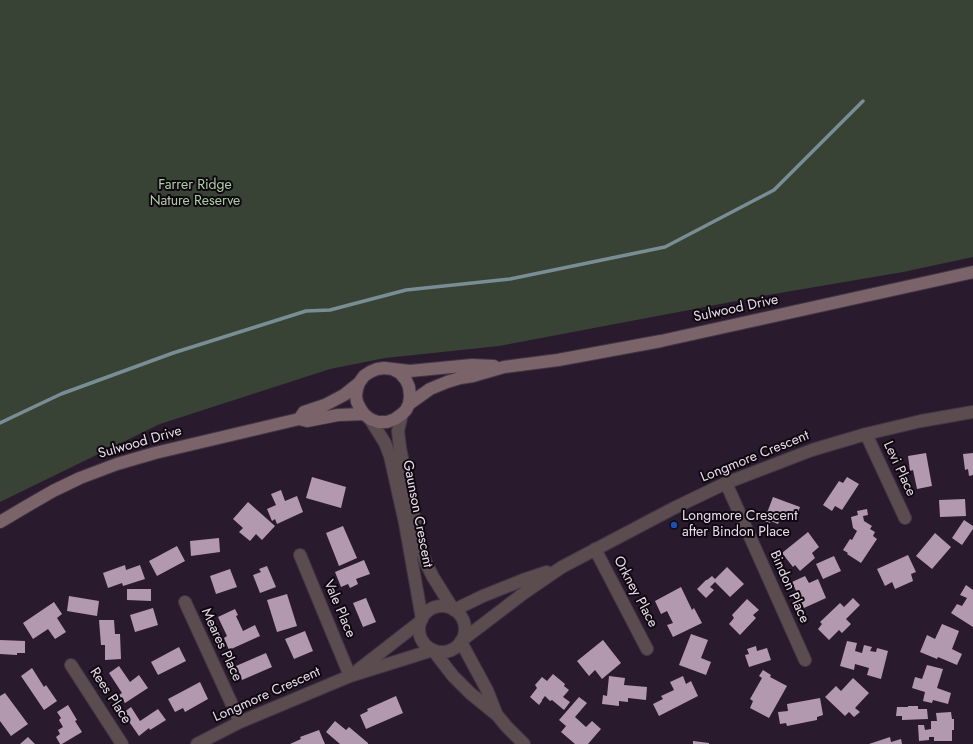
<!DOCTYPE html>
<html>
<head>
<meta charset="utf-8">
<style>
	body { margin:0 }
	canvas { display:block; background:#2a1a2d }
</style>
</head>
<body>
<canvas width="973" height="744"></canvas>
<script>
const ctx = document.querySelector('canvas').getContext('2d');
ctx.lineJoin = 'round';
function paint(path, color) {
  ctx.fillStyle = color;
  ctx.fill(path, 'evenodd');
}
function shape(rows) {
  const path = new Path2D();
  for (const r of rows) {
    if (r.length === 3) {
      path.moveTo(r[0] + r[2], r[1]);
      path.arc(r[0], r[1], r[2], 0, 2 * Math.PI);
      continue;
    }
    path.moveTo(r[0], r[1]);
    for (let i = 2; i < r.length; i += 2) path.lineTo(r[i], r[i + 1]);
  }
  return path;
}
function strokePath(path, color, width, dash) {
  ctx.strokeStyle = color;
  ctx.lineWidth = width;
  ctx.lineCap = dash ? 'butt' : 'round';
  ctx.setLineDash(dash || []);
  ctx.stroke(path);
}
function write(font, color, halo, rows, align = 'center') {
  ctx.font = font + ' Jost,sans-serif';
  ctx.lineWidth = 4;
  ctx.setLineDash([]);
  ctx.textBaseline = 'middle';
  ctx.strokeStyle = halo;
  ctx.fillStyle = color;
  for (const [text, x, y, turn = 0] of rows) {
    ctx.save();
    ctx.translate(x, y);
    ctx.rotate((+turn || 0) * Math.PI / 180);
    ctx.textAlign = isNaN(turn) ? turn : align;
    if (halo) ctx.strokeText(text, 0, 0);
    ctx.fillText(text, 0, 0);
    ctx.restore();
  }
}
paint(shape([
	[0,0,973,0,973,257,903,272,768,295,499,346,385,358,330,369,160,424,0,502]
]), '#384335');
strokePath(shape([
	[0,423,61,394,173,353,306,311,330,310,406,290,510,279,665,247,774,190,863,101]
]), '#788e94', 3.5);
paint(shape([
	[926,453,932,486,917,489,913,470,910,471,908,456],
	[973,453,973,475,969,476,968,469,965,470,963,454],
	[312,477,346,487,341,508,306,498],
	[847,477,859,484,842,510,835,506,832,511,823,505,839,481,843,483],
	[281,490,285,501,297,496,303,512,277,524,275,519,272,521,267,509,276,505,271,494],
	[773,497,800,507,795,521,781,515,778,524,771,521,770,523,764,521],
	[965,499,966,516,940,517,939,500],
	[248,502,275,526,262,540,256,534,250,541,239,532,243,528,233,519],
	[867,509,868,515,863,516,864,521,872,526,870,529,875,532,873,536,877,539,861,563,847,554,848,553,843,550,850,539,852,540,857,531,853,528,851,517,858,515,857,511],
	[964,520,973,526,973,529,962,545,952,538],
	[343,526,357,558,339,566,326,533],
	[808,532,819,547,812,553,815,558,800,571,795,565,793,567,782,553],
	[935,533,951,547,932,569,916,556],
	[219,538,220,552,191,556,190,541],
	[177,546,185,561,157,576,149,561],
	[908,555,916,572,911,574,913,581,895,589,892,582,885,586,877,569],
	[834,556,841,571,823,579,816,564],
	[364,560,370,574,356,579,358,584,350,588,348,584,341,587,335,572],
	[125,565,126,570,140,565,145,579,123,586,122,583,108,588,103,573],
	[267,566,276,587,260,593,253,575,261,572,259,569],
	[727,567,744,584,730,597,715,582,710,587,714,590,706,598,697,589,706,580,707,580,712,576,715,579],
	[230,569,237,587,216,594,210,576],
	[805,576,809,583,818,579,826,598,804,608,792,582],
	[966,585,973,590,973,627,951,613,957,604,962,606,967,598,960,595],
	[681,587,692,610,694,608,702,623,673,637,667,625,673,623,667,611,661,614,655,601],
	[127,589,151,589,151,601,127,600],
	[287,594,297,626,277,632,267,600],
	[69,596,99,601,97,616,67,611],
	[366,598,376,622,363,627,353,603],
	[853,598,860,605,846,619,851,624,842,633,839,630,829,640,818,629,822,624,820,622,840,603,844,607],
	[747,599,759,610,753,615,756,618,740,635,729,624,734,618,732,615],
	[54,602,62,614,57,618,66,632,55,639,48,629,33,639,23,623],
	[153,608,158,625,135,632,130,615],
	[235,609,238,615,236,616,243,631,255,625,260,636,229,650,224,638,227,636,218,617],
	[99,620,114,620,115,634,120,634,121,659,105,660,105,645,101,645],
	[942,624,959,631,952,649,962,654,957,665,938,657,937,659,920,652,927,635,935,639],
	[305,631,313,651,294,659,285,639],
	[691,634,708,640,701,658,711,662,706,675,679,665],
	[0,640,25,641,25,653,17,653,17,655,0,654],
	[603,640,621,663,602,679,595,670,589,676,577,661],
	[847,641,857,643,855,651,862,653,864,645,872,647,870,651,876,652,877,648,888,651,881,679,867,675,869,668,855,664,854,670,840,666],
	[756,646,757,651,767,648,771,660,749,667,745,655,749,654,747,649],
	[179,647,186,661,158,675,151,662],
	[266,653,272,667,242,680,236,666],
	[927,665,943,669,937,688,951,693,948,704,933,700,932,703,923,701,925,692,912,688,915,677,922,679],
	[119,666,130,682,139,675,148,688,125,703,119,695,122,693,109,673],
	[32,668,44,687,46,685,57,701,44,710,21,676],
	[763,670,771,675,770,677,787,686,769,718,750,708,753,701,750,699,762,678,759,676],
	[553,674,565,684,564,686,569,690,563,697,570,702,564,710,552,700,550,701,545,696,542,700,542,701,539,705,530,697,537,688,535,685,542,677,547,681],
	[609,676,625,678,624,685,647,687,646,700,628,698,628,702,619,701,619,706,602,704,603,695,607,696],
	[683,676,686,684,691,681,698,696,659,716,653,704,663,699,661,696,674,690,670,682],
	[853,678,869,693,855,708,860,712,854,717,849,712,845,716,825,697,836,686,841,691],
	[200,682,208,699,185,712,183,708,175,712,168,699],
	[5,693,28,724,11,736,0,721,0,696],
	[396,696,403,713,366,729,360,715,368,711,367,709],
	[579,697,587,703,575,717,586,727,592,721,601,729,588,744,575,744,561,732,566,726,559,720],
	[820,698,823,715,817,717,817,720,787,726,786,723,780,724,778,712,788,711,787,704],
	[68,705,77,720,75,721,82,732,62,744,60,744,56,737,60,734,58,730,63,727,59,720,61,718,57,712],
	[908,706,918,706,918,709,927,709,928,719,902,720,902,716,896,716,897,707,908,707],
	[131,707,140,721,158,709,166,720,150,730,149,728,139,736,123,713],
	[951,712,952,719,954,719,954,730,952,730,952,741,934,741,934,737,929,737,929,740,919,741,918,725,924,725,925,730,931,729,931,721,937,721,936,713],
	[335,721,346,730,349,727,368,743,368,744,340,744,326,732],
	[319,730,325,744,290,744,301,739,300,737],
	[28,737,35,744,20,744],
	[890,737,891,742,901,739,902,744,869,744],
	[693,741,709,743,709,744,693,744]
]), '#b299af');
const minor = shape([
	[866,434,905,518],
	[726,483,805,660],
	[595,549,647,649],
	[300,555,350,676],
	[185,602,240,722],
	[454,610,483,596,523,580,547,572],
	[461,641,524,593,562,567,674,508,726,483,812,450,866,434,921,421,973,412],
	[71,665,122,744],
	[358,670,421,621],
	[197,744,240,722,350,676,433,650]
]);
const tertiary = shape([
	[402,414,398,431,400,448,420,546,426,563,433,577,453,609],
	[370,419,385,443,390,456,405,523,422,619],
	[442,629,23],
	[461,642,487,690,496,713],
	[433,650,453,676,470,693,497,715,507,727,524,744]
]);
const secondary = shape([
	[359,383,357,389,356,396,357,402,360,408,364,414,370,419,378,422,387,422,395,419,402,414,406,410,409,404,410,396,409,387,406,380,400,373,392,369],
	[409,404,430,389,447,382,460,378,473,376,504,367,558,360,661,341,973,272],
	[299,419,304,412,325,405,344,395,359,383,364,376,370,372,377,369,384,368,410,371,472,365,494,366],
	[0,522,27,506,53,491,80,478,117,464,155,453,299,419,307,421,338,415,364,414]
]);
strokePath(minor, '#443547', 14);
strokePath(tertiary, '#443547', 14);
strokePath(secondary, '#443547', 14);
strokePath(minor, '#5a4c4f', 12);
strokePath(tertiary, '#5a4c4f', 12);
strokePath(secondary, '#7a6469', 12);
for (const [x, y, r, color] of [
	[674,525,4,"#1a4fb4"]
]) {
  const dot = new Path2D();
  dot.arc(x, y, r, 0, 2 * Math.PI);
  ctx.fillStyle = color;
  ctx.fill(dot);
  strokePath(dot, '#0f0810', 1.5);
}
write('14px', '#acd0a4', '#0f0810', [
	["Farrer Ridge",195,186],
	["Nature Reserve",195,202]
]);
write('14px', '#e7dce9', '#0f0810', [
	["Sulwood Drive",736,309,-12],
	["Sulwood Drive",140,443,-16],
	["Longmore Crescent",755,457,-22],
	["Levi Place",899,469,65],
	["Gaunson Crescent",417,514,79],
	["Bindon Place",789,587,66],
	["Orkney Place",635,592,62],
	["Vale Place",339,609,67],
	["Meares Place",221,645,65],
	["Longmore Crescent",267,695,-24],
	["Rees Place",110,696,57]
]);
write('14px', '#e7dce9', '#0f0810', [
	["Longmore Crescent",682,517],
	["after Bindon Place",682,533]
], 'left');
</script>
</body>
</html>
